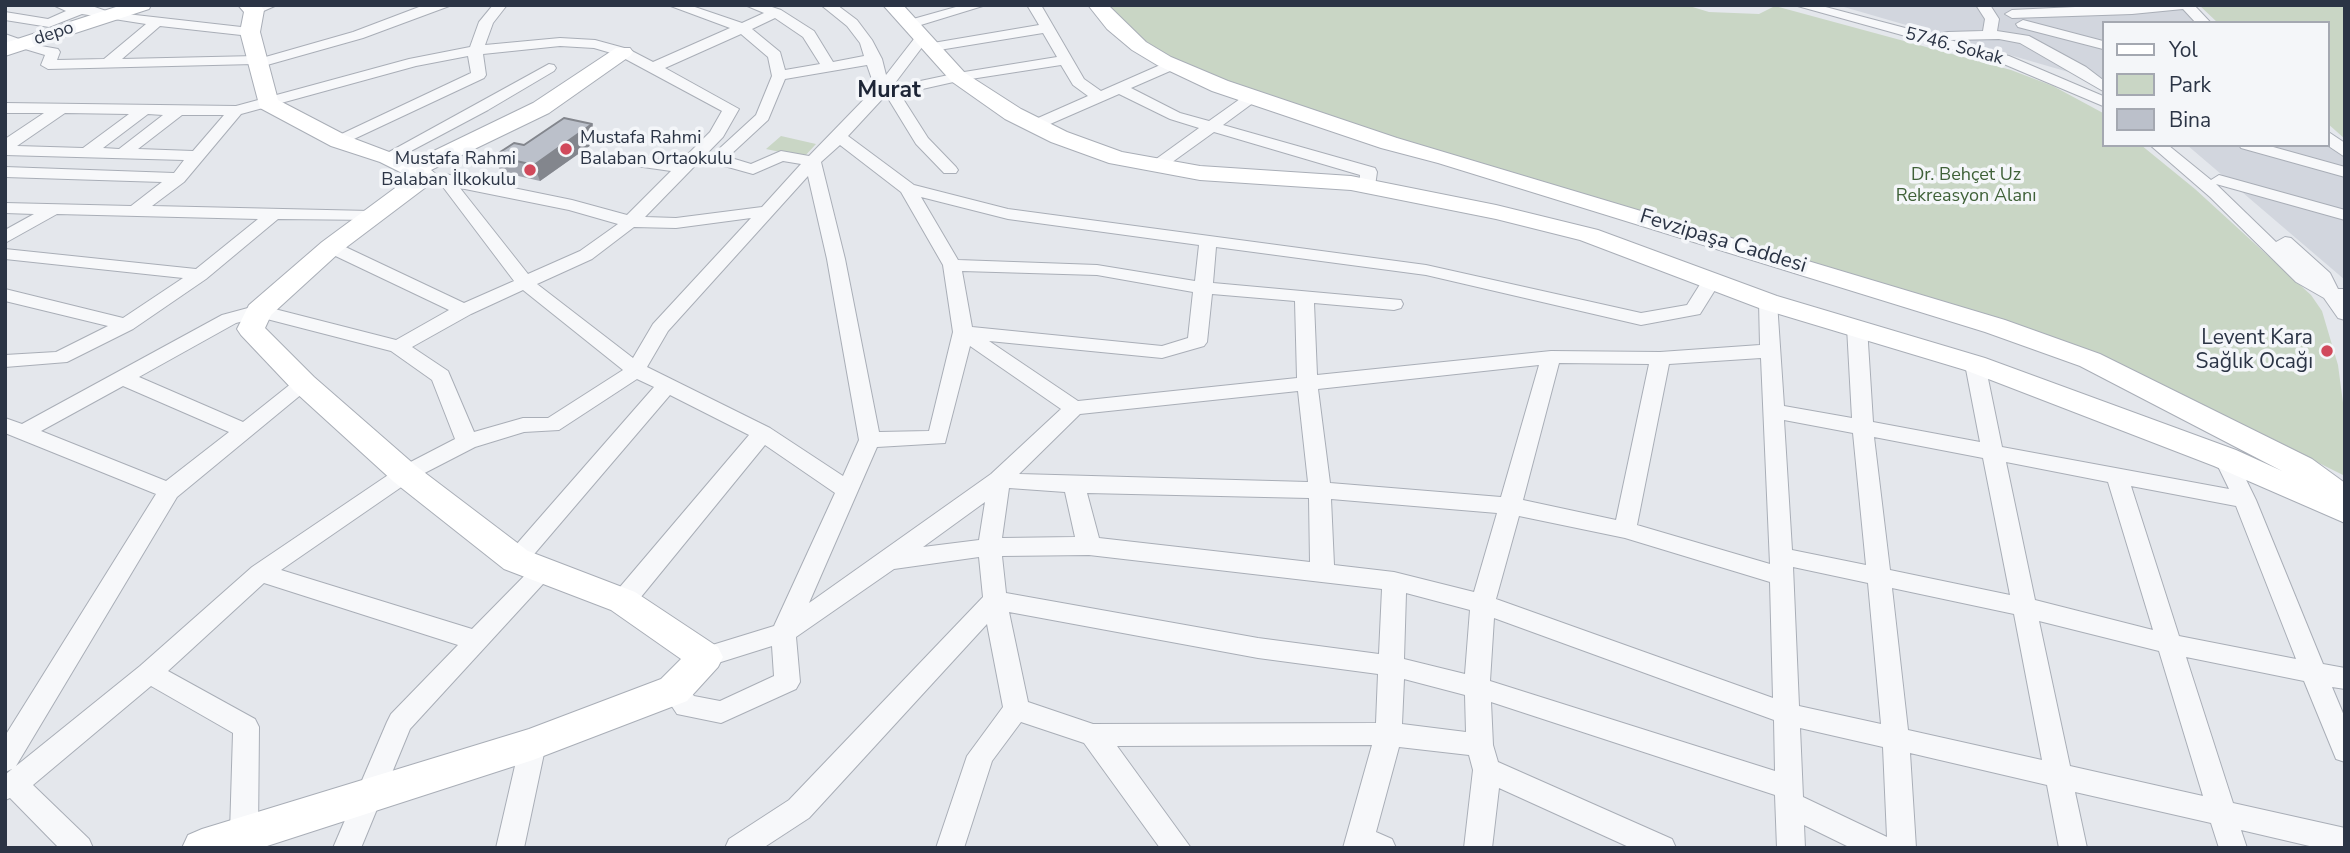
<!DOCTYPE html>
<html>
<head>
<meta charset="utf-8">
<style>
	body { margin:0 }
	#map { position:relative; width:2350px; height:853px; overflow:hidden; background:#e4e7ec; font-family:"Nunito Sans",sans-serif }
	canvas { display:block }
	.frame { position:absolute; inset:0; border:7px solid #2b3445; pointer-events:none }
	.legend { position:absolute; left:2102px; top:21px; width:228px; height:126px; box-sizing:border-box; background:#f4f6f9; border:2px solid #a4a8b1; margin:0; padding:9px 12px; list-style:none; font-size:21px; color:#2b3445 }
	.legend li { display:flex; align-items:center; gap:14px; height:35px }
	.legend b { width:35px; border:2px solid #a4a8b1 }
</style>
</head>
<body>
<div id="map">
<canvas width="2350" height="853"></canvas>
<div class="frame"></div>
<ul class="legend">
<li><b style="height:9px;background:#fff"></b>Yol</li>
<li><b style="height:19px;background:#c9d6c5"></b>Park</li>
<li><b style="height:19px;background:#bbc0ca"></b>Bina</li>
</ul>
</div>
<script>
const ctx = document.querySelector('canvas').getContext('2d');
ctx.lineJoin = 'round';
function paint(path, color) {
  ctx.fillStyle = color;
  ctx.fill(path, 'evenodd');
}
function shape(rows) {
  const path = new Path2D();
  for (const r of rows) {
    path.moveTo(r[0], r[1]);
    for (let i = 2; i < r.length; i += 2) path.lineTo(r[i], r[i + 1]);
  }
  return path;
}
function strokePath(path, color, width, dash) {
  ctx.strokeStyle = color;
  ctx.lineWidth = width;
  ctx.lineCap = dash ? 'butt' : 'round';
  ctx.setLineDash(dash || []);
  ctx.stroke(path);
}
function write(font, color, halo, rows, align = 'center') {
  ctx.font = font + ' "Nunito Sans",sans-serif';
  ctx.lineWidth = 7;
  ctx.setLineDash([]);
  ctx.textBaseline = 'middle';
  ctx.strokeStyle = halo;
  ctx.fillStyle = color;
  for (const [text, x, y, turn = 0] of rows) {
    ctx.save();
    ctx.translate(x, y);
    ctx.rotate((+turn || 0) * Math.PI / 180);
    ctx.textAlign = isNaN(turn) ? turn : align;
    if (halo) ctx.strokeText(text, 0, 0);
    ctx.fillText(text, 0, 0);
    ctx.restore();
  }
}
paint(shape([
	[1837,5,2183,5,2202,23,2103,23,2103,82],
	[2327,138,2345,154,2345,280,2187,145,2327,145]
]), '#d2d6de');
paint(shape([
	[1107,5,1686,5,1709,12,1759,14,1775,6,2011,70,2053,86,2103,113,2103,145,2141,145,2195,189,2311,295,2322,311,2338,365,2345,418,2345,476,2210,409,2084,355,1317,120,1142,45],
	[2199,5,2345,5,2345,139,2327,123,2327,23,2218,23],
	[781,136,816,144,804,157,766,149]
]), '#c9d6c5');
const street = shape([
	[53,5,89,5,109,12,250,28,257,32,250,36,160,26,122,59,256,56,262,58,353,32,419,7,452,5,363,38,260,67,254,64,48,69,41,65,45,55,5,43,5,34,36,45,58,49,60,52,57,60,104,59,146,24,82,14,49,27,5,20,5,12,48,19,66,11,53,5],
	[255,5,277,5,259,13,249,13,249,7,255,5],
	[493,5,507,5,493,23,485,45,560,38,595,40,628,49,653,62,730,28,668,5,689,5,742,23,764,13,745,5,766,5,781,10,814,31,833,62,864,56,860,43,847,26,821,5,837,5,857,20,872,40,882,59,886,75,917,35,922,34,929,38,892,87,958,73,1057,57,1043,33,933,51,926,47,933,43,1039,25,1027,5,1041,5,1084,79,1101,91,1167,62,1177,62,1179,65,1177,68,1131,88,1180,113,1209,121,1247,94,1257,94,1260,97,1257,100,1223,125,1375,168,1377,172,1375,186,1373,190,1361,190,1359,186,1360,175,1214,132,1164,168,1152,168,1150,165,1152,162,1199,128,1170,119,1119,94,1041,128,1029,128,1027,125,1029,122,1088,96,1073,85,1061,65,958,81,900,94,928,138,956,167,958,170,956,173,944,173,916,144,886,95,848,136,914,185,1008,209,1426,265,1641,313,1687,305,1704,278,1711,276,1720,282,1700,314,1641,325,1426,275,1216,247,1213,283,1401,300,1403,304,1401,308,1394,310,1314,303,1317,375,1551,351,1660,352,1760,345,1759,302,1768,296,1777,302,1784,406,1852,418,1847,327,1850,323,1857,321,1864,323,1867,327,1873,422,1980,442,1965,364,1968,359,1975,358,1982,359,1985,364,2002,447,2229,489,2214,458,2217,453,2225,450,2233,453,2256,500,2323,664,2345,668,2345,689,2332,687,2345,718,2345,762,2336,759,2304,681,2186,657,2233,803,2345,828,2345,848,2318,848,2241,830,2247,848,2219,848,2211,823,2075,792,2087,848,2059,848,2047,785,1910,753,1916,848,1851,848,1804,825,1805,848,1777,848,1775,795,1491,702,1493,745,1498,762,1672,839,1676,848,1631,848,1499,788,1492,848,1464,848,1473,770,1469,755,1399,747,1376,832,1392,839,1396,848,1343,848,1372,745,1117,746,1191,848,1160,848,1084,743,1021,722,992,761,964,848,936,848,967,756,1003,707,987,624,809,818,763,848,725,848,729,839,789,800,983,597,979,557,894,569,796,637,800,682,796,689,721,723,677,714,661,690,665,682,674,679,683,682,694,696,720,701,774,676,772,646,705,667,696,664,692,657,696,650,774,626,835,493,765,445,632,608,623,610,614,608,611,601,614,594,749,435,670,395,524,566,516,569,508,566,504,560,508,554,654,387,637,379,559,430,524,432,475,447,413,479,281,570,472,629,534,566,542,563,550,566,554,572,410,729,361,848,333,848,387,722,391,714,458,645,264,583,168,671,255,719,259,727,258,833,254,842,244,846,234,842,230,833,233,733,151,686,33,785,89,839,93,848,59,848,10,798,5,800,5,775,12,769,5,772,5,736,156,494,5,433,5,418,22,424,222,315,259,305,396,340,449,310,325,251,322,247,325,243,337,243,464,303,514,281,440,183,432,182,430,178,432,174,445,174,572,200,627,215,671,171,622,164,587,164,581,162,579,159,581,156,622,154,679,163,710,132,722,111,618,55,594,48,560,46,483,54,486,75,484,78,339,146,331,141,333,138,471,73,468,56,416,66,241,114,184,182,152,206,370,211,379,216,376,220,278,219,206,279,133,329,67,362,5,367,5,355,56,352,108,326,5,301,5,289,123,318,183,278,5,259,5,249,196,269,258,219,57,214,5,243,5,230,34,214,5,213,5,203,131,206,162,182,5,177,5,167,174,173,184,160,5,155,5,139,44,113,5,113,5,103,236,106,409,59,470,47,479,22,493,5],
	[775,18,803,37,820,64,785,70,780,52,752,29,775,18],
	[741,34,768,57,772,76,756,115,708,159,710,162,753,174,783,161,801,164,762,207,676,218,645,217,723,137,739,109,665,68,741,34],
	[867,65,875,88,809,156,781,151,751,164,728,157,768,120,785,79,867,65],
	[65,113,129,114,83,148,17,146,65,113],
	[148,114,163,115,119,149,103,148,148,114],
	[182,115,224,115,193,151,138,149,182,115],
	[840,145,901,192,943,265,953,332,929,431,879,432,845,259,821,162,840,145],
	[808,176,827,259,859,440,843,476,770,428,647,367,668,331,808,176],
	[460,188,569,210,618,224,580,251,528,274,460,188],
	[921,197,1008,219,1199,245,1195,281,1097,265,958,260,921,197],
	[751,218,653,324,633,358,537,284,592,259,634,227,676,228,751,218],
	[962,271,1097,275,1193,292,1188,338,1162,346,972,327,962,271],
	[523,290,623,370,548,418,523,418,474,432,448,371,412,347,471,314,523,290],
	[1212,294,1295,301,1297,378,1078,401,989,341,1162,358,1204,346,1207,342,1212,294],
	[259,317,391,351,432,380,455,439,397,469,252,567,140,666,16,766,177,497,314,384,311,379,297,379,243,422,139,377,236,323,259,317],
	[970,346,1061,409,991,474,809,603,877,447,945,443,970,346],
	[1761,358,1770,564,1637,525,1669,364,1761,358],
	[1559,363,1649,364,1616,520,1523,500,1559,363],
	[1539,365,1501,497,1330,483,1318,389,1539,365],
	[123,386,229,432,166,481,41,431,123,386],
	[1298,391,1308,482,1019,474,1080,414,1298,391],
	[1784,420,1853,433,1866,565,1792,550,1784,420],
	[1874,437,1983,458,2010,595,1890,570,1874,437],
	[2006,462,2108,482,2153,630,2035,600,2006,462],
	[2131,486,2236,506,2296,659,2179,636,2131,486],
	[1009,488,1065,492,1075,537,1002,538,1009,488],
	[1087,493,1309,498,1310,562,1099,538,1087,493],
	[1331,499,1497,513,1474,592,1394,572,1334,565,1331,499],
	[985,502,979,540,923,547,985,502],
	[1519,516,1625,538,1770,582,1773,698,1496,599,1519,516],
	[1089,555,1382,589,1379,654,1258,638,1006,593,1002,556,1089,555],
	[1793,567,1868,583,1881,724,1799,706,1793,567],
	[1892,588,2014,614,2042,760,1908,730,1892,588],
	[1406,593,1470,610,1465,674,1404,659,1406,593],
	[1009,612,1258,658,1378,674,1376,723,1093,724,1028,702,1009,612],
	[1494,618,1774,720,1775,771,1490,681,1494,618],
	[2039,621,2159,651,2203,796,2070,766,2039,621],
	[1404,679,1465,695,1466,732,1402,724,1404,679],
	[1800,728,1883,747,1887,837,1803,797,1800,728],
	[963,5,986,5,911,28,904,24,906,21,963,5],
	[1794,5,1818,5,1943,38,1943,33,1948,32,1983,31,1985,19,1976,5,1990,5,1999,19,1997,31,2029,36,2086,67,2103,80,2103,91,2020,43,1999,39,1950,40,2009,56,2103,96,2103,106,1999,62,1794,5],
	[2117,5,2194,5,2211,23,2196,23,2183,9,2132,14,2012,18,2005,14,2012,10,2117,5],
	[2023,20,2103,41,2103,49,2018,27,2016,24,2023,20],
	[549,64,554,65,556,68,554,71,488,110,394,160,388,162,380,157,549,64],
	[2327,131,2345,143,2345,157,2327,145,2327,131],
	[2150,145,2168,145,2211,180,2219,175,2345,210,2345,220,2216,184,2276,242,2285,237,2291,238,2330,273,2338,289,2345,289,2345,320,2338,318,2324,298,2296,282,2210,197,2150,145],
	[2239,145,2266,145,2345,167,2345,177,2241,148,2239,145],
	[533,733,542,736,546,744,524,848,496,848,520,744,524,736,533,733]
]);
const secondary = shape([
	[122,5,151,5,149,9,5,56,5,43,122,5],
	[238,5,260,5,264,10,260,32,278,100,347,136,413,161,533,103,616,48,630,48,633,52,630,56,549,113,431,170,438,176,434,181,340,252,271,315,265,328,314,377,416,466,528,551,635,592,718,647,723,657,718,667,687,701,533,760,261,848,182,848,188,835,202,829,529,729,661,679,681,659,611,610,504,569,394,482,294,391,241,335,237,329,249,305,322,242,410,177,380,162,331,146,260,108,240,32,244,12,238,5],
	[883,5,903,5,965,73,1021,109,1067,132,1122,152,1200,166,1351,176,1496,205,1598,230,1777,296,1985,358,2236,450,2282,471,2080,366,1985,332,1438,163,1381,148,1212,91,1157,65,1132,50,1107,29,1088,5,1108,5,1146,42,1171,57,1228,81,1397,138,2005,320,2100,354,2312,459,2345,483,2345,523,2214,466,1965,370,1759,308,1580,240,1496,219,1351,190,1200,180,1109,163,1051,142,1005,119,951,81,883,5]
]);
strokePath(street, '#a9aeb7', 2);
strokePath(secondary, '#a9aeb7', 2);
paint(street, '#f7f8fa');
paint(secondary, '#fff');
paint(shape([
	[592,124,598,140,540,181,501,172,494,156,524,145]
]), '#a1a5ae');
paint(shape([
	[592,124,598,140,540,181,534,165]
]), '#83868d');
const building = shape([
	[564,118,592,124,534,165,494,156,514,143,524,145,564,118]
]);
paint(building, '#bbc0ca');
strokePath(building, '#83868d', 2);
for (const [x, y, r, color] of [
	[566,149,7,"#d1495b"],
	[530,170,7,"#d1495b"],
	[2327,351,7,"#d1495b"]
]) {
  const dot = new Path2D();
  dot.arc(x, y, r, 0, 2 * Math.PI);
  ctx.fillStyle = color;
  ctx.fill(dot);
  strokePath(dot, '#f4f6f9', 2.5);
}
write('18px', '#2b3445', '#f4f6f9', [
	["depo",54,34,-18],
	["5746. Sokak",1954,47,15]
]);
write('18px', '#2b3445', '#f4f6f9', [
	["Mustafa Rahmi",580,139],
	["Balaban Ortaokulu",580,160],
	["Mustafa Rahmi",516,160,"right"],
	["Balaban İlkokulu",516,181,"right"]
], 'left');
write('18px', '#3f6138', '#f4f6f9', [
	["Dr. Behçet Uz",1966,176],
	["Rekreasyon Alanı",1966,197]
]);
write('21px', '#2b3445', '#f4f6f9', [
	["Fevzipaşa Caddesi",1723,242,17]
]);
write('21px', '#2b3445', '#f4f6f9', [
	["Levent Kara",2313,339],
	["Sağlık Ocağı",2313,363]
], 'right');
write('bold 23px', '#1d2536', '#f4f6f9', [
	["Murat",889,91]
]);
</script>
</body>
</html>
